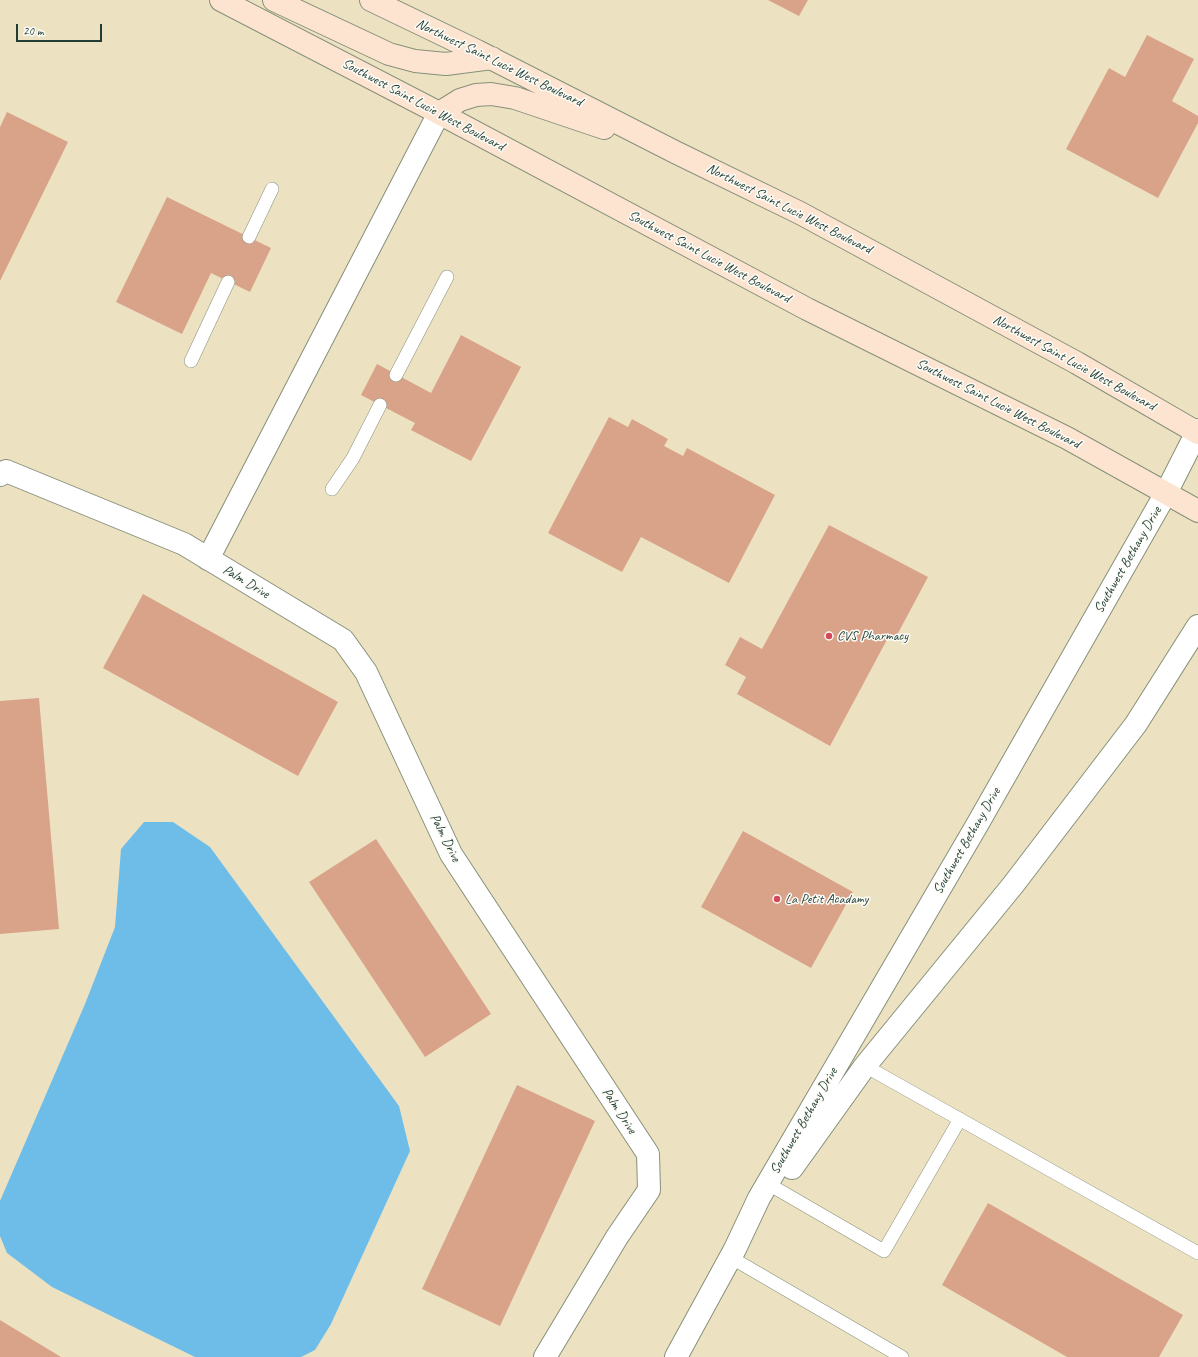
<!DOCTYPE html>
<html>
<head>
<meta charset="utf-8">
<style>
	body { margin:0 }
	#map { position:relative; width:1198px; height:1357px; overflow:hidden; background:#ece2c1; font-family:Caveat,sans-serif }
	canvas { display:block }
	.scale { position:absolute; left:16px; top:24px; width:86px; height:18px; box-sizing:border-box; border:2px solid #1f3d34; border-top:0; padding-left:5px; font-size:12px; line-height:14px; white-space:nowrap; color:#1f3d34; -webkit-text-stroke:3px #fdfcf7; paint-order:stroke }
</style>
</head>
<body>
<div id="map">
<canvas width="1198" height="1357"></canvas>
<div class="scale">20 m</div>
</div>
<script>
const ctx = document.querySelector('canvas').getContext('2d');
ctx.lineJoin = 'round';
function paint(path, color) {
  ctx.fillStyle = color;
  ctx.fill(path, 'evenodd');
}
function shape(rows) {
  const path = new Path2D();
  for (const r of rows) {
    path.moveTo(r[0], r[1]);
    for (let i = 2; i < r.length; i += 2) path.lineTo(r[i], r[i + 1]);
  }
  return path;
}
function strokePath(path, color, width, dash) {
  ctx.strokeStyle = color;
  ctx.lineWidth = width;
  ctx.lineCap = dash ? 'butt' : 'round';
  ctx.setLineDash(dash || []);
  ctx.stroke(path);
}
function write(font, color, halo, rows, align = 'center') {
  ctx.font = font + ' Caveat,sans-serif';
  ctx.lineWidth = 3;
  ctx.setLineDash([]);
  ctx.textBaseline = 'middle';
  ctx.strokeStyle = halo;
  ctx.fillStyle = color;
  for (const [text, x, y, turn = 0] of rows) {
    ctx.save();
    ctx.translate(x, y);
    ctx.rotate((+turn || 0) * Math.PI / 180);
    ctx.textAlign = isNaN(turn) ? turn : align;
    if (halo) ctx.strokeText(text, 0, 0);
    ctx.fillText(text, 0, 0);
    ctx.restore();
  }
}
paint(shape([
	[144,822,173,822,210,847,399,1106,410,1151,331,1324,315,1350,301,1357,195,1357,52,1287,7,1253,0,1236,0,1201,85,1004,115,927,121,849]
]), '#6ebde9');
paint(shape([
	[768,0,808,0,799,16],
	[1147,35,1194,59,1172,101,1198,116,1198,123,1158,198,1066,149,1109,68,1125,77],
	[7,112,68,142,0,281,0,127],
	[167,197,271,248,250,292,211,273,182,334,116,302],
	[461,335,521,367,471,461,411,430,415,423,361,395,377,364,431,393],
	[609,417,628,427,632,419,668,439,664,446,683,456,687,448,775,495,729,583,641,537,622,572,548,533],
	[829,525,928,577,896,637,890,634,830,746,737,694,746,677,725,665,740,637,762,649],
	[143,594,338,702,298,776,103,668],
	[39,698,59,929,0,934,0,701],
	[743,831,853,892,811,968,701,907],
	[376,839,491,1014,425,1057,309,882],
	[517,1085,595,1121,500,1326,422,1289],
	[988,1203,1183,1315,1159,1357,1067,1357,942,1285],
	[0,1320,61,1357,0,1357]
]), '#d9a38a');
const lane = shape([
	[249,237,272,189],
	[191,361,228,282],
	[396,375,447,277],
	[332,489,353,458,380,405],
	[865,1066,1198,1253],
	[777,1189,884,1251,960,1119],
	[730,1257,902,1357]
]);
const street = shape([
	[0,475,6,471,184,544,343,640,366,672,451,854,648,1154,649,1190,617,1237,545,1357],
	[208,559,439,113],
	[792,1168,865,1066,1013,885,1136,724,1198,626],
	[676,1357,735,1249,759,1198,977,825,1166,493,1198,430]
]);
const secondary = shape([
	[221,0,439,113,807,309,1067,438,1198,511],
	[274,0,389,54,415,61,446,64,492,58],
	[371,0,477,51,675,152,800,213,1077,363,1198,433],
	[439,113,460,100,476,95,491,94,515,98,604,128]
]);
strokePath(lane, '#86907a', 14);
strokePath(street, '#86907a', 24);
strokePath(secondary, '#86907a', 24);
strokePath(lane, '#fff', 13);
strokePath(street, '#fff', 22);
strokePath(secondary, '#fde4d1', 22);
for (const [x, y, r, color] of [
	[829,636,4,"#d1495b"],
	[777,899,4,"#d1495b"]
]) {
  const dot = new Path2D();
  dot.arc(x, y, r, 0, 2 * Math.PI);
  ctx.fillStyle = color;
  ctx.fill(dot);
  strokePath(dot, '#fdfcf7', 1.5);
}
write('14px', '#1f3d34', '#fdfcf7', [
	["Northwest Saint Lucie West Boulevard",499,63,26],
	["Southwest Saint Lucie West Boulevard",423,105,28],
	["Northwest Saint Lucie West Boulevard",789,209,27],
	["Southwest Saint Lucie West Boulevard",709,257,28],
	["Northwest Saint Lucie West Boulevard",1074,363,29],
	["Southwest Saint Lucie West Boulevard",998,404,27],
	["Southwest Bethany Drive",1128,560,-60],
	["Palm Drive",246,582,31],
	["Palm Drive",445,838,63],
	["Southwest Bethany Drive",967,841,-60],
	["Palm Drive",619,1111,57],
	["Southwest Bethany Drive",804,1121,-60]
]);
write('14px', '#1f3d34', '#fdfcf7', [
	["CVS Pharmacy",837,636],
	["La Petit Acadamy",785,899]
], 'left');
</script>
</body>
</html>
